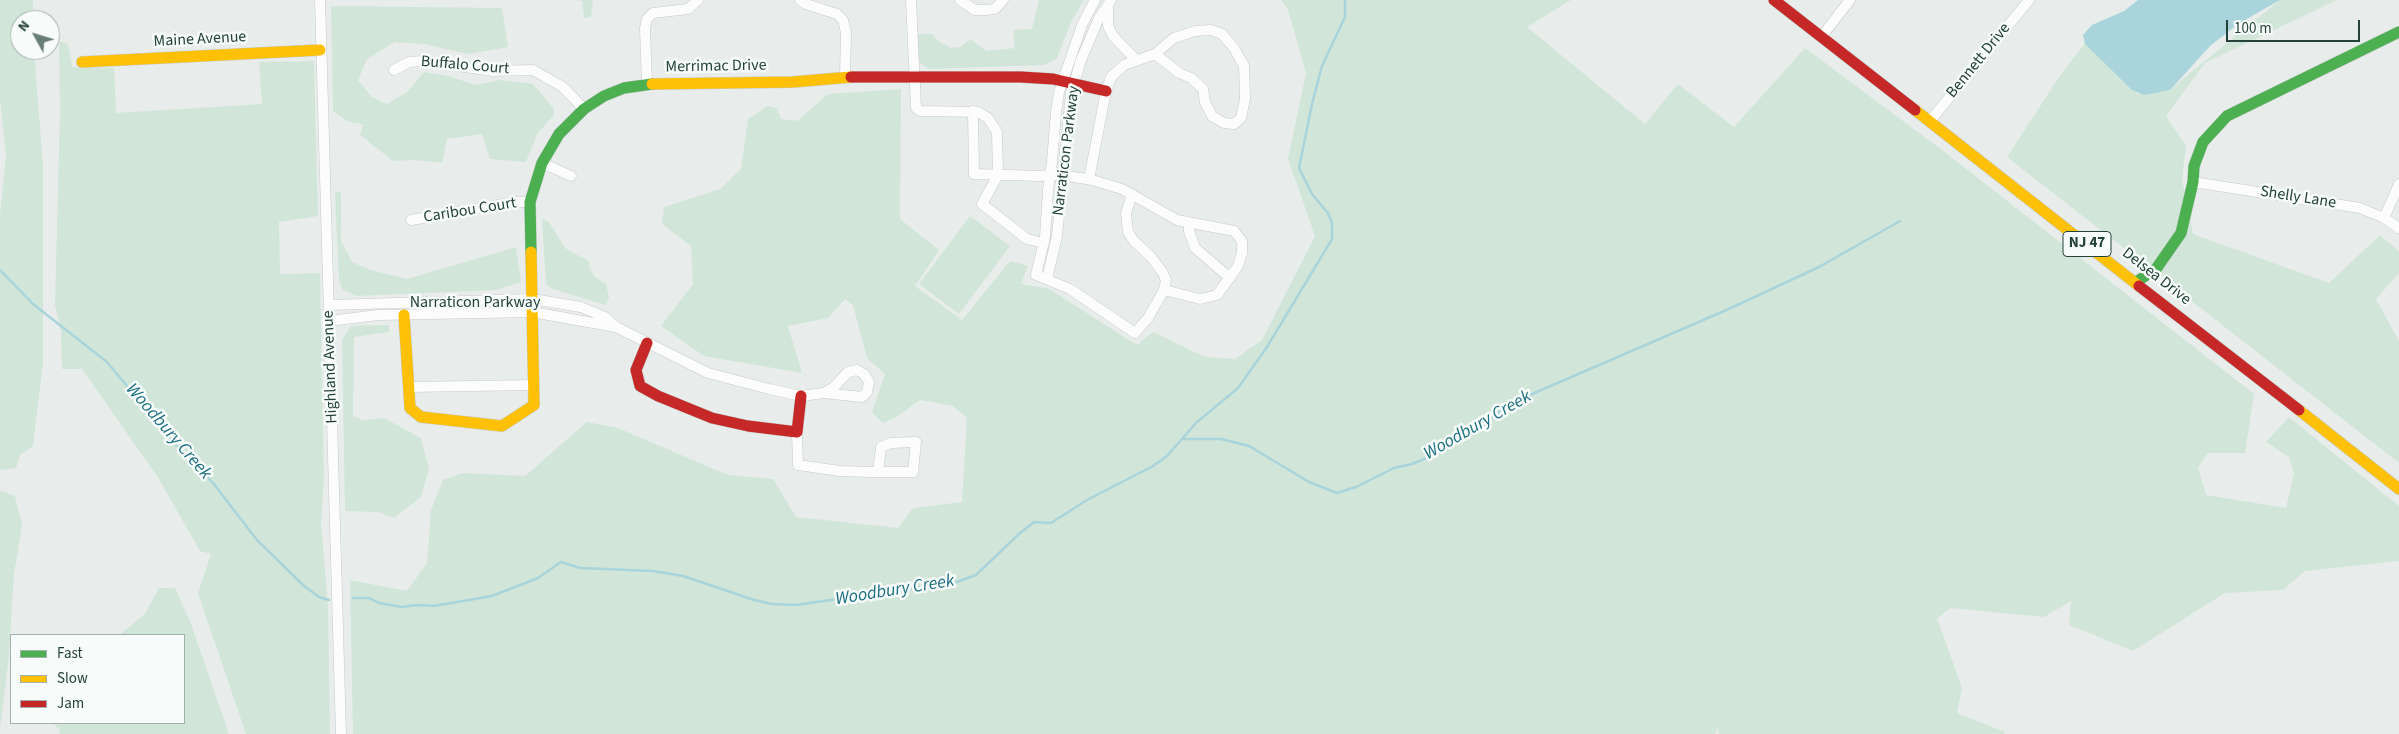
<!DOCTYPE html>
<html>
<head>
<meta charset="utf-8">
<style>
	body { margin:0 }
	#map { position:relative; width:2399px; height:734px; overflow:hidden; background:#e8edeb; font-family:"Source Sans 3",sans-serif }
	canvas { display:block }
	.legend { position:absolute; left:10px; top:634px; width:175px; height:90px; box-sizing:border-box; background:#f7fbf9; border:1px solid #a3b1ad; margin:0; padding:6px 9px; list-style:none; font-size:15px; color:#24423a }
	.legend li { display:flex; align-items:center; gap:10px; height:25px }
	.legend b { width:25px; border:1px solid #a3b1ad }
	.north { position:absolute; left:10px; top:10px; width:50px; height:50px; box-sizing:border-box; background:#f7fbf9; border:1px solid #a3b1ad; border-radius:50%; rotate:309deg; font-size:14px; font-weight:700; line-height:20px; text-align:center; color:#24423a }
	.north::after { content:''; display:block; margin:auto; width:18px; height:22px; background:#697e78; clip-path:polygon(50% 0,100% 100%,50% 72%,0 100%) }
	.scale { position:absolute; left:2226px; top:20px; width:134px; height:22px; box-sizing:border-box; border:2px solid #24423a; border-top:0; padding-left:6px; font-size:15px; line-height:18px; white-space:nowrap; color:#24423a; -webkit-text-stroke:4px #f7fbf9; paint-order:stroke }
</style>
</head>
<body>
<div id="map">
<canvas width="2399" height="734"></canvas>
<ul class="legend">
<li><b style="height:6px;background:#4caf50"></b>Fast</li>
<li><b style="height:6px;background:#ffc107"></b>Slow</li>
<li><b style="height:6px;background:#c62828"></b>Jam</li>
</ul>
<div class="north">N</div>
<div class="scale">100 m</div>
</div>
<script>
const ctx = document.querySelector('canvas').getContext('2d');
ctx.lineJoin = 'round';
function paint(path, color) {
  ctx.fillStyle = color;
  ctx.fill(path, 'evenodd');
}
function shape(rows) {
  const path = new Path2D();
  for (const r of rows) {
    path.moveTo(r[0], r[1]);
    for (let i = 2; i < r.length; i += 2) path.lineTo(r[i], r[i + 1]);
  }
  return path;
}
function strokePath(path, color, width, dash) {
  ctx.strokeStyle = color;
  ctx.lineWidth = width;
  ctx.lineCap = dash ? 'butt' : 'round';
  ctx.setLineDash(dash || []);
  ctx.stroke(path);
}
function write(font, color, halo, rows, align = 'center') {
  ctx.font = font + ' "Source Sans 3",sans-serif';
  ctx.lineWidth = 5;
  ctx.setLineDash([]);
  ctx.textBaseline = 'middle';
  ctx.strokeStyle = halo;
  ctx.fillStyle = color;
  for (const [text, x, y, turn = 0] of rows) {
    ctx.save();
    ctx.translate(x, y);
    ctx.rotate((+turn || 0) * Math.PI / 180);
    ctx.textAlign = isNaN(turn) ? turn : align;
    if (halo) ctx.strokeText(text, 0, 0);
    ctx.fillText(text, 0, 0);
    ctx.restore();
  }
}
paint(shape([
	[0,0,33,0,33,20,20,20,20,50,34,50,43,165,43,362,33,446,20,455,16,468,0,470,0,215,6,155,0,100],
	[575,0,593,0,591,17,584,18,582,1],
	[1039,0,1084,0,1071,22,1057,58,1044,65,928,69,916,59,915,34,933,34,937,40,951,48,960,47,970,39,987,51,1015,48,1013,30,1032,29],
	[1281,0,1571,0,1527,27,1645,124,1678,84,1734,127,1805,48,1946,153,2254,394,2245,453,2208,453,2198,468,2206,495,2286,508,2294,473,2289,457,2266,442,2289,417,2399,506,2399,561,2305,571,2283,590,2225,593,2133,651,2069,625,2071,601,2044,617,1951,608,1937,618,1962,688,1957,713,2005,732,2004,734,1719,734,1718,727,1715,734,353,734,350,580,407,591,427,563,431,510,443,480,463,473,525,476,587,422,618,428,728,475,773,479,796,517,898,528,913,508,962,502,967,418,953,406,920,400,895,418,883,423,872,412,885,374,867,358,853,305,845,299,828,318,788,326,802,373,704,356,661,326,693,284,691,246,662,224,664,207,720,189,741,169,748,119,768,106,777,108,781,119,797,121,828,94,901,89,900,219,939,250,915,286,962,320,1010,261,1028,266,1021,284,1049,289,1137,345,1153,332,1205,357,1235,359,1262,340,1315,236,1288,159,1306,73,1288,10],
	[2280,0,2337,0,2205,63,2166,116,2186,146,2182,179,2193,234,2329,283,2380,235,2399,251,2399,273,2376,299,2399,341,2399,463,2007,157,2061,74,2085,43,2138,94,2169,90],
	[331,6,502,8,508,47,468,54,424,44,395,42,367,59,358,80,372,97,387,104,407,92,424,72,449,76,475,85,500,80,533,84,554,109,554,115,537,134,526,162,490,159,482,134,447,139,442,163,415,160,393,161,360,135,363,124,349,122,333,111],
	[59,41,68,44,72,67,114,68,116,113,262,104,259,62,314,61,318,216,279,222,280,274,320,273,324,477,321,522,328,606,330,734,246,734,198,593,211,554,200,551,157,476,82,369,62,369,61,332,55,305,60,112],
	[341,191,341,241,352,262,370,270,407,279,516,247,521,282,496,290,356,296,343,290,339,280,335,193],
	[970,216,1010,246,959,314,919,284],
	[542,218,549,222,565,248,590,262,589,266,595,277,606,284,609,298,605,305,553,289,546,284],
	[389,325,389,332,354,337,353,416,362,420,384,418,421,438,429,469,421,497,394,518,379,512,345,511,342,340,351,326],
	[0,490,15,496,22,525,14,574,9,656,0,729],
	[159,588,175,588,190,621,229,734,59,734,60,730,53,723,184,723,184,635,119,635,144,615]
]), '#d1e6d8');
paint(shape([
	[2138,0,2280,0,2238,24,2210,46,2170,90,2144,95,2132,90,2085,44,2083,35,2092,25,2124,11]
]), '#a9d4db');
strokePath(shape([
	[0,270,33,304,107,362,177,446,213,483,257,540,303,585,319,597,329,600],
	[1184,439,1221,439,1249,446,1309,482,1337,493,1356,487,1394,468,1412,464,1441,452,1476,430,1509,404,1731,308,1819,267,1900,221],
	[353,598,369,598,379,603,402,607,417,605,434,606,492,596,538,578,561,562,580,568,653,571,683,576,754,600,772,604,796,605,957,582,976,575,1020,533,1034,522,1051,523,1087,500,1153,466,1167,456,1196,423,1238,388,1267,347,1332,239,1332,223,1328,213,1312,194,1299,168,1312,104,1322,66,1345,17,1345,0]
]), '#a9d4db', 2.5);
const street = shape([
	[320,0,341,734],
	[800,0,806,4,837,14,843,20,846,32,845,77],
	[911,0,916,108,920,111,978,112,988,118,997,132,998,175,982,204,1027,239,1044,243],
	[960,0,975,10,986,10,995,9,1003,0],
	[1108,5,1108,26,1113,36,1137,61],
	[1822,36,1850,0],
	[394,70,409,62,424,61,493,71,533,70,563,87,584,109],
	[647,84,645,28,647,19,653,13,688,9,698,0],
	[973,111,974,174,1040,176,1050,175,1062,175,1092,180,1122,189,1177,220,1234,231,1242,241,1242,253,1238,266,1217,295,1200,299,1164,290,1148,318,1135,333,1070,289,1036,275,1045,237,1048,190,1050,175,1052,162,1056,112,1059,92,1082,25,1095,0],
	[1930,121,2029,0],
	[542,163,571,176],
	[1089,179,1106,91,1111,77,1124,65,1155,54,1179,73,1191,78,1203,89,1205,102,1212,116,1224,123,1234,124,1241,118,1245,99,1244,66,1234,48,1222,34,1211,30,1195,31,1174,38,1155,54],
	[2193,182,2360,208,2384,218,2399,228],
	[1132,194,1126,213,1128,232,1134,241,1151,257,1163,273,1166,280,1164,290],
	[2384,218,2399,184],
	[411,220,516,202,530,202],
	[1189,223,1189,231,1195,248,1230,278],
	[1047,279,1057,236,1071,93,1081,60,1099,18,1111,0],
	[329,305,532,299,581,307,605,317,616,327,708,373,769,389,801,396,824,393,862,397,867,392,869,382,864,374,857,370,848,372,834,387,824,393],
	[329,321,378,315,532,312,616,327],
	[409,387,534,385],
	[797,432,798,465,840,471,870,472,913,472,916,442,891,443,881,447,878,472]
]);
const fast = shape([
	[531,252,530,202,542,163,559,134,584,109,604,96,624,88,652,84],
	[2136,282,2156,269,2181,233,2193,182,2194,166,2203,142,2227,116,2399,32]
]);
const slow = shape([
	[82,62,320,50],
	[652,84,793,82,851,77],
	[1915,110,2139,286],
	[404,315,410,408,421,417,502,426,534,405,531,252],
	[2299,410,2399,489]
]);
const jam = shape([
	[1774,0,1915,110],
	[851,77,1021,77,1053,79,1106,91],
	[2139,286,2299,410],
	[647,343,636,370,640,386,658,396,712,418,748,426,797,432,801,396]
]);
strokePath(street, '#c5cac8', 11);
strokePath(fast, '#c3cbc8', 12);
strokePath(slow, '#c3cbc8', 12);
strokePath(jam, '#c3cbc8', 12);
strokePath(street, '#fcfcfc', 10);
strokePath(fast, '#4caf50', 11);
strokePath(slow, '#ffc107', 11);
strokePath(jam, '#c62828', 11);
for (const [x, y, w] of [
	[2087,244,48]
]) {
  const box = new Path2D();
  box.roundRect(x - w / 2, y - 12.5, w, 25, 4);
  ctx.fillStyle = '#f7fbf9';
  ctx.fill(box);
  strokePath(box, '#24423a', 1);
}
write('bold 15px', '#24423a', null, [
	["NJ 47",2087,244]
]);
write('16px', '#24423a', '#f7fbf9', [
	["Maine Avenue",200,40,-3],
	["Bennett Drive",1979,61,-51],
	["Buffalo Court",465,66,5],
	["Merrimac Drive",716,67,-1],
	["Narraticon Parkway",1067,151,-83],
	["Shelly Lane",2298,198,9],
	["Caribou Court",470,211,-9],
	["Delsea Drive",2156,277,38],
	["Narraticon Parkway",475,303],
	["Highland Avenue",331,367,-92]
]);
write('italic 18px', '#1c6f80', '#f7fbf9', [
	["Woodbury Creek",1478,426,-30],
	["Woodbury Creek",168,432,49],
	["Woodbury Creek",895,591,-9]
]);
</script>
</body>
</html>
